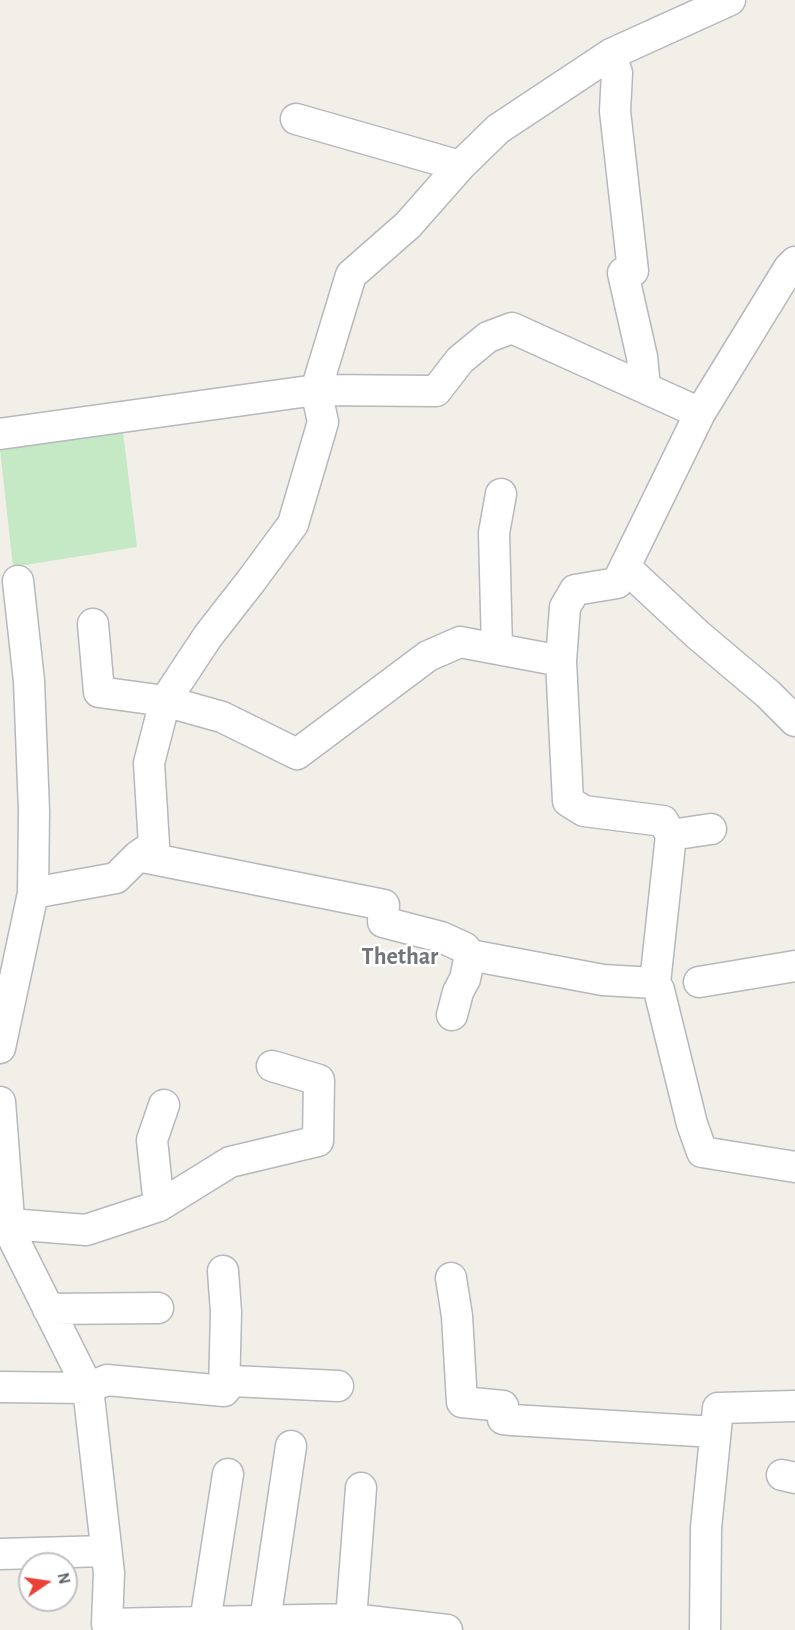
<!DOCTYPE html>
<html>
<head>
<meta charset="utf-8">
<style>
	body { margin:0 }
	#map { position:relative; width:795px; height:1630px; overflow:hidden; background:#f1efe8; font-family:"Alegreya Sans",sans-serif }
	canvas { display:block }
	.north { position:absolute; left:18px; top:1552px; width:60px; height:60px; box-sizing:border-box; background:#fff; border:2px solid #bfc1c3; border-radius:50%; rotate:77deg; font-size:16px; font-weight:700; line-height:24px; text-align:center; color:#5f6368 }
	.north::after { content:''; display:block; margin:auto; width:21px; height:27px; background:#ea4335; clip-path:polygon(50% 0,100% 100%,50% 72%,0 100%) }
</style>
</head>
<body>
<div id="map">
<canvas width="795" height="1630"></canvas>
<div class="north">N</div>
</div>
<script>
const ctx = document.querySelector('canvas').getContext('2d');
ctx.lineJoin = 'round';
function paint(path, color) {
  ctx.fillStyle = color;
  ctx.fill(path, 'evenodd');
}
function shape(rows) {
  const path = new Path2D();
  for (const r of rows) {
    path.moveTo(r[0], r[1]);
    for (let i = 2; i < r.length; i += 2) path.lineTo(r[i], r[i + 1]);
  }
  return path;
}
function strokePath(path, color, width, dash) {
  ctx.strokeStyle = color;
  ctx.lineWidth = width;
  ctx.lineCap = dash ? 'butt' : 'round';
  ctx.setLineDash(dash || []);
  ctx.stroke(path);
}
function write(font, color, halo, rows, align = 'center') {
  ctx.font = font + ' "Alegreya Sans",sans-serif';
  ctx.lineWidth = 5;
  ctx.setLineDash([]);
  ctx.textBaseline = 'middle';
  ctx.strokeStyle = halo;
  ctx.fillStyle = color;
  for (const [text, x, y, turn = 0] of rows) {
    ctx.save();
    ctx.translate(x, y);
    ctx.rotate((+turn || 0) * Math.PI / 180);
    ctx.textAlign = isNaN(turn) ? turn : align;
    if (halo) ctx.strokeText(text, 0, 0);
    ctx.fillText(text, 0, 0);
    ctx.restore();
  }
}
paint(shape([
	[123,432,137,547,13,567,0,449]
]), '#c5e8c5');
const minor = shape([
	[611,54,617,73,615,111,633,271,623,273,642,357,645,387],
	[296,119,460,166],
	[700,413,512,328,488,337,460,360,436,391,316,390,323,422,293,524,251,581,208,636,165,701,222,717,297,754,428,656,460,642,561,661,565,607,575,590,617,583,700,413,789,268,795,262],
	[0,434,316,390,351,275,408,225,460,166,498,129,611,54,730,0],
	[625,567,698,635,768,694,795,721],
	[18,581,29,681,34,811,33,893,116,878,138,856],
	[93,624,99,692,165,701,149,763,154,845,138,856,384,905,383,922,441,937,465,948,470,955,603,980,655,983,671,835,663,821,584,811,568,801,561,661],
	[497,649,494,533,501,494],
	[671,835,711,829],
	[699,982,795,966],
	[655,983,659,990,692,1124,702,1152,795,1167],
	[452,1015,458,992,465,979,470,955],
	[0,1048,33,893],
	[0,1102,10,1232,88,1388,0,1387],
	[159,1206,152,1140,164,1105],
	[10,1224,86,1230,159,1206,230,1162,318,1141,319,1080,272,1066],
	[223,1271,226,1312,224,1391],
	[451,1278,457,1316,462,1402,503,1406,503,1419,512,1420,715,1432],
	[48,1309,158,1308],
	[338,1386,232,1381,224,1391,107,1380,88,1388,109,1573,107,1624,351,1619,447,1630],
	[782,1475,795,1478],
	[0,1554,106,1551],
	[351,1619,361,1488],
	[265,1621,291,1446],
	[205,1622,228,1474],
	[705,1630,706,1528,718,1408,795,1406]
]);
strokePath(minor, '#b5b8bc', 33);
strokePath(minor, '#fff', 30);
write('bold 24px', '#70757a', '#fff', [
	["Thethar",400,957]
]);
</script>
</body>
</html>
